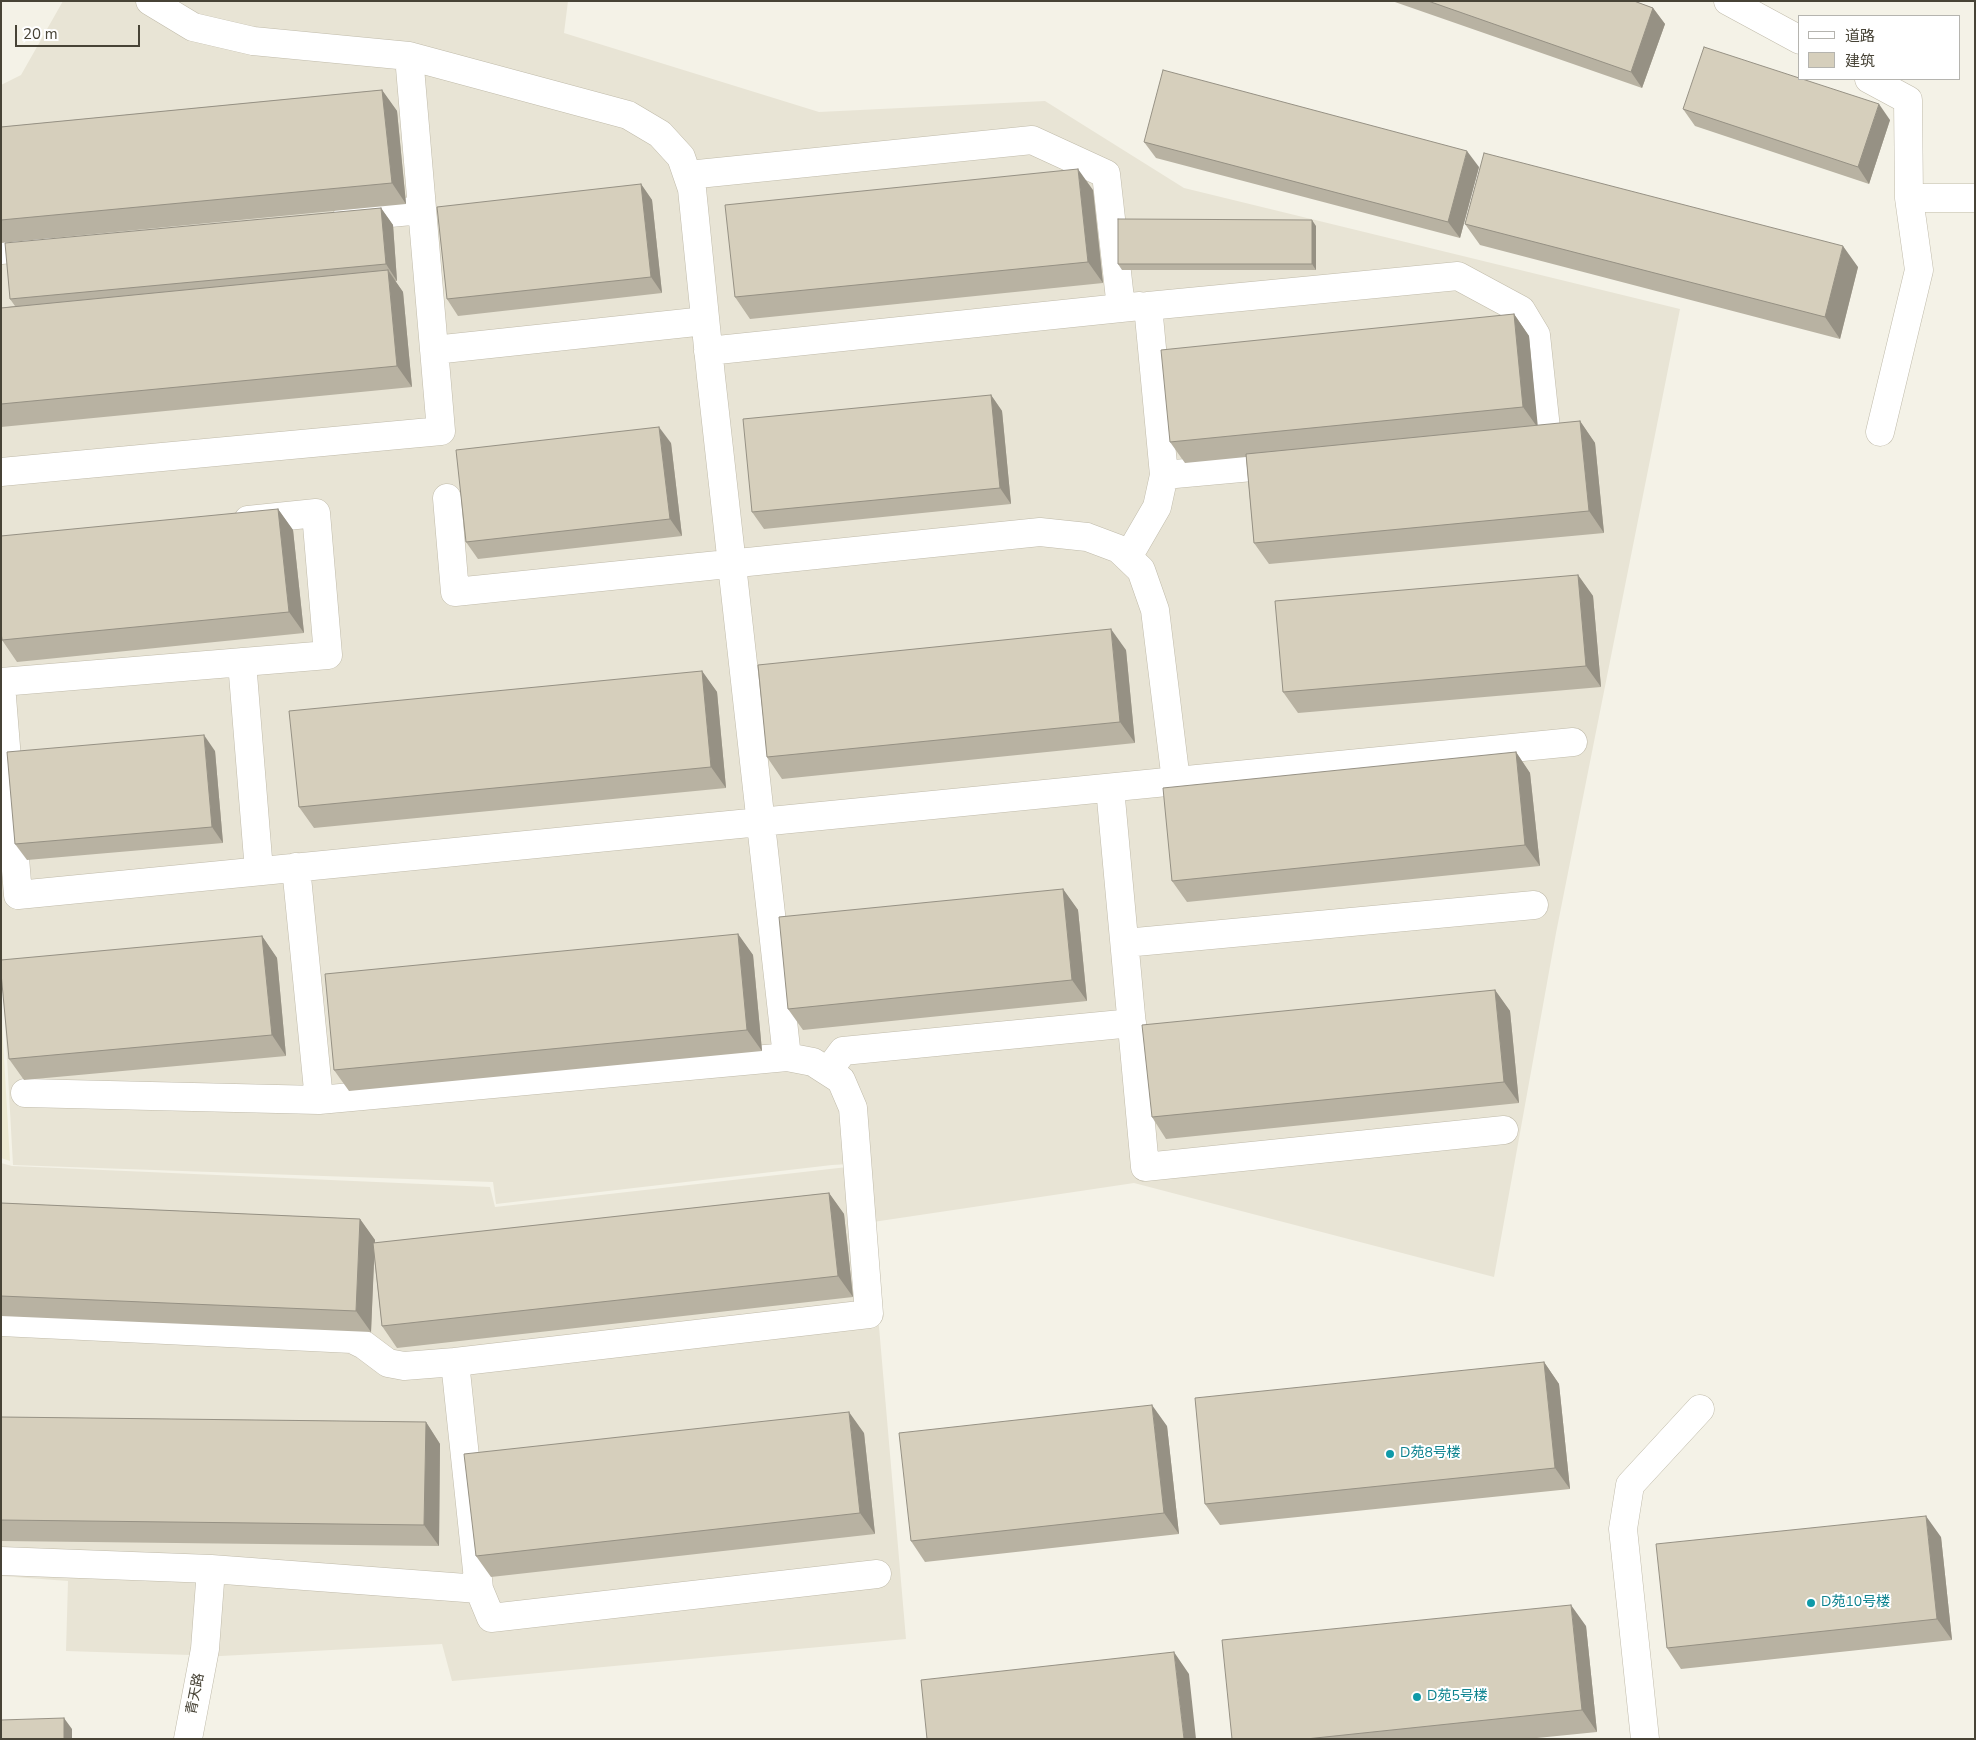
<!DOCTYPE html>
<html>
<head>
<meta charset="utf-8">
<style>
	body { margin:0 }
	#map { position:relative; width:1976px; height:1740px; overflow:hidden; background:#f4f2e7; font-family:"Nunito Sans","Noto Sans SC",sans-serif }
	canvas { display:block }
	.frame { position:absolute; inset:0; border:2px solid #474336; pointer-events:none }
	.legend { position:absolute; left:1798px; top:15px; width:162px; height:65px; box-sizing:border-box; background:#fff; border:1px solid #b5b4af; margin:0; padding:6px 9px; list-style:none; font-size:15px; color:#474336 }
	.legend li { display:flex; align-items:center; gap:10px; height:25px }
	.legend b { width:25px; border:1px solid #b5b4af }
	.scale { position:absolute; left:15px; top:25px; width:125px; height:22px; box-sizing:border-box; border:2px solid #474336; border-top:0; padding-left:6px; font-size:15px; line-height:18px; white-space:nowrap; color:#474336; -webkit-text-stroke:4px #fff; paint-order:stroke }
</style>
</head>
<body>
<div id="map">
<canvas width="1976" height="1740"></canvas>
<div class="frame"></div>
<ul class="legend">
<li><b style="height:6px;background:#fff"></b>道路</li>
<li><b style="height:14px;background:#d6cfbc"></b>建筑</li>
</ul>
<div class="scale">20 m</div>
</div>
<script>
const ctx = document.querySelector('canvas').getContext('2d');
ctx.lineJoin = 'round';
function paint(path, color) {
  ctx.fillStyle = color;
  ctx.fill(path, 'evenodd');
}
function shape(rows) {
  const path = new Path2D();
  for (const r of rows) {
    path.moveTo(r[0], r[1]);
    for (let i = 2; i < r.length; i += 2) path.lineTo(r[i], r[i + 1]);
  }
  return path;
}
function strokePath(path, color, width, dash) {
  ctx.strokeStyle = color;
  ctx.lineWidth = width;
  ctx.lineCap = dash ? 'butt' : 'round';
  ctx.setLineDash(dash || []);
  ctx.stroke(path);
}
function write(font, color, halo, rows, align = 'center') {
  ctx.font = font + ' "Nunito Sans","Noto Sans SC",sans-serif';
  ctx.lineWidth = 4;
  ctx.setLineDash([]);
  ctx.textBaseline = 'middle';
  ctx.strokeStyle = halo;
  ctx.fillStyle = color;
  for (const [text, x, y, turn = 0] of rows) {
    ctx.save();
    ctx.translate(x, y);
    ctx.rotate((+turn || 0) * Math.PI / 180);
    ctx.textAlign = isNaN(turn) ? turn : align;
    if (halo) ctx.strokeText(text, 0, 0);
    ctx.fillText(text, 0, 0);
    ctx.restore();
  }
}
paint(shape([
	[63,1,568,1,564,33,819,112,1045,101,1184,188,1680,309,1556,933,1494,1277,1134,1183,873,1222,866,1163,832,1165,496,1204,493,1182,13,1165,1,950,1,85,21,75],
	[1,1163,12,1166,490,1187,495,1207,865,1165,906,1639,452,1681,442,1644,221,1656,66,1651,68,1581,1,1576]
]), '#e8e4d5');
paint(shape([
	[1,1006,10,1161,1,1158]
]), '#ede9d1');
const minor = shape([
	[150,1,193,27,253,41,409,56,628,115,660,134,681,157,692,189,711,377,787,1057,813,1062,841,1080,853,1108,869,1314,455,1362,479,1589,211,1569,205,1649,188,1739],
	[1728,1,1800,40],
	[1869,79,1908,100,1909,198,1975,198],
	[688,175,1032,140,1106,174,1121,308],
	[347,217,422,210],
	[1,250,43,246],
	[434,350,705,321],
	[708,351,1140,306],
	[1880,432,1919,270,1909,198],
	[1,472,441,431,409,56],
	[1164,475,1285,464],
	[447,498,455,592,1040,532,1087,537,1119,549,1141,570,1155,610,1176,781],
	[1128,557,1157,507,1164,475,1148,306,1458,276,1521,310,1536,335,1547,438,1524,440],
	[242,662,259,871],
	[1,682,328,655,316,513,248,520],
	[1,685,18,895,1573,742],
	[1110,788,1145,1167,1504,1130],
	[296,867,319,1100],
	[1125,943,1534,905],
	[828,1071,843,1051,1132,1023],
	[25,1093,319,1100,787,1057],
	[1,1322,352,1339,364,1345,388,1363,404,1366,455,1362],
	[1,1561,211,1569],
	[479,1589,491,1618,877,1574],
	[1645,1739,1623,1529,1630,1485,1700,1409]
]);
strokePath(minor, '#c0bbaa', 29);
strokePath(minor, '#fff', 28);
paint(shape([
	[1392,1,1634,1,1653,8,1665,24,1642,88],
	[382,90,397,111,406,204,1,243,1,127],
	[1683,109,1890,120,1869,184,1695,126],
	[1144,142,1479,167,1460,238,1156,158],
	[641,184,652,200,662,293,458,316,447,299],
	[1093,190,1103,283,750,319,735,297],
	[381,208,393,225,397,281,395,281,403,292,412,387,1,427,1,308,15,306,10,299],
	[1465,224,1858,267,1840,339,1480,245],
	[1316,226,1316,270,1122,270,1118,264],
	[1514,314,1529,336,1537,426,1580,421,1595,443,1604,533,1269,564,1254,543,1246,457,1185,463,1170,442],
	[991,395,1002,411,1011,504,764,529,752,512],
	[671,443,682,536,478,559,466,542],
	[278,509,293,530,304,633,17,662,2,640],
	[1578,575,1593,596,1601,687,1298,713,1283,692],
	[1126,650,1135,743,782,779,767,757],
	[702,671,717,692,726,788,314,828,299,807],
	[215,751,223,843,27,860,15,844],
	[1516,752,1530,773,1540,866,1187,902,1172,881],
	[1063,889,1078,910,1087,1001,803,1030,788,1009],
	[738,934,753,955,762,1051,349,1091,334,1070],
	[262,936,277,958,286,1056,24,1080,9,1059],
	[1495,990,1510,1011,1519,1103,1166,1139,1152,1117],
	[829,1193,844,1214,853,1297,397,1348,382,1326,374,1257,371,1332,1,1316,1,1203,360,1219,375,1240,375,1243],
	[1544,1362,1559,1384,1570,1489,1220,1525,1205,1504],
	[1,1417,426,1422,440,1444,439,1546,1,1541],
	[1167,1426,1179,1534,925,1562,911,1541],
	[864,1433,875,1534,491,1577,476,1556],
	[1941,1537,1952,1640,1681,1669,1667,1648],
	[1586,1626,1597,1732,1527,1739,1232,1739]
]), '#b8b2a2');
paint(shape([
	[1653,8,1665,24,1642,88,1631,72],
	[382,90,397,111,406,204,392,183],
	[1879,104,1890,120,1869,184,1858,167],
	[1467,151,1479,167,1460,238,1448,222],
	[1078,169,1093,190,1103,283,1088,262],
	[641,184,652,200,662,293,651,277],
	[381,208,393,225,397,281,386,264],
	[1312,220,1316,226,1316,270,1312,264],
	[1843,246,1858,267,1840,339,1825,317],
	[388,270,403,292,412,387,397,366],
	[1514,314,1529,336,1538,428,1523,407],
	[991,395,1002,411,1011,504,1000,488],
	[1580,421,1595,443,1604,533,1589,511],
	[659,427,671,443,682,536,670,519],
	[278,509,293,530,304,633,289,612],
	[1578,575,1593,596,1601,687,1586,666],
	[1111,629,1126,650,1135,743,1120,722],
	[702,671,717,692,726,788,711,767],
	[204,735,215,751,223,843,212,827],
	[1516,752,1530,773,1540,866,1525,845],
	[1063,889,1078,910,1087,1001,1072,980],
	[738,934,753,955,762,1051,747,1030],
	[262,936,277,958,286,1056,272,1035],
	[1495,990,1510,1011,1519,1103,1504,1082],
	[829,1193,844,1214,853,1297,838,1276],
	[360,1219,375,1240,371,1332,356,1311],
	[1544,1362,1559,1384,1570,1489,1555,1468],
	[1152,1405,1167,1426,1179,1534,1164,1513],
	[849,1412,864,1433,875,1534,860,1513],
	[426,1422,440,1444,439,1546,424,1525],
	[1926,1516,1941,1537,1952,1640,1937,1619],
	[1571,1605,1586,1626,1597,1732,1582,1710],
	[1174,1652,1189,1674,1196,1739,1184,1739],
	[64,1718,72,1729,72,1739,64,1739]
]), '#969184');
const building = shape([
	[1428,1,1634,1,1653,8,1631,72,1428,1],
	[1704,47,1879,104,1858,167,1683,109,1704,47],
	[1163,70,1467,151,1448,222,1144,142,1163,70],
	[382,90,392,183,1,220,1,127,382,90],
	[1484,153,1843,246,1825,317,1465,224,1484,153],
	[1078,169,1088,262,735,297,725,205,1078,169],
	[641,184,651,277,447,299,437,207,641,184],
	[381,208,386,264,10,299,5,243,381,208],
	[1118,219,1312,220,1312,264,1118,264,1118,219],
	[388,270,397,366,1,404,1,308,388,270],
	[1514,314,1523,407,1170,442,1161,350,1514,314],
	[991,395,1000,488,752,512,743,419,991,395],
	[1580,421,1589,511,1254,543,1246,454,1580,421],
	[659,427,670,519,466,542,456,450,659,427],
	[278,509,289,612,2,640,1,632,1,536,278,509],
	[1578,575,1586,666,1283,692,1275,601,1578,575],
	[1111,629,1120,722,767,757,758,665,1111,629],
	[702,671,711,767,299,807,289,711,702,671],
	[204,735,212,827,15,844,7,752,204,735],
	[1516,752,1525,845,1172,881,1163,788,1516,752],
	[1063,889,1072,980,788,1009,779,917,1063,889],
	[738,934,747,1030,334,1070,325,974,738,934],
	[262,936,272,1035,9,1059,1,973,1,960,262,936],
	[1495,990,1504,1082,1152,1117,1142,1025,1495,990],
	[829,1193,838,1276,382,1326,373,1243,829,1193],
	[1,1203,360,1219,356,1311,1,1296,1,1203],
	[1544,1362,1555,1468,1205,1504,1195,1398,1544,1362],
	[1152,1405,1164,1513,911,1541,899,1433,1152,1405],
	[849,1412,860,1513,476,1556,464,1454,849,1412],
	[1,1417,426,1422,424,1525,1,1520,1,1417],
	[1926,1516,1937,1619,1667,1648,1656,1544,1926,1516],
	[1571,1605,1582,1710,1306,1739,1232,1739,1222,1640,1571,1605],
	[1174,1652,1184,1739,927,1739,921,1680,1174,1652],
	[64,1718,64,1739,1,1739,1,1720,64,1718]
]);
paint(building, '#d6cfbc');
strokePath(building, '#969184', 1);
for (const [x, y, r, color] of [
	[1390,1454,5,"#0f9aa8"],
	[1811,1603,5,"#0f9aa8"],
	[1417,1697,5,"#0f9aa8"]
]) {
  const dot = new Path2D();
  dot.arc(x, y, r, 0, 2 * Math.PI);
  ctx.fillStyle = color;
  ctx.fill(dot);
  strokePath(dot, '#fff', 2);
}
write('14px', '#0d838f', '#fff', [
	["D苑8号楼",1400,1454],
	["D苑10号楼",1821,1603],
	["D苑5号楼",1427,1697]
], 'left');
write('14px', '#474336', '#fff', [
	["青天路",196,1694,-79]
]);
</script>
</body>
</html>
